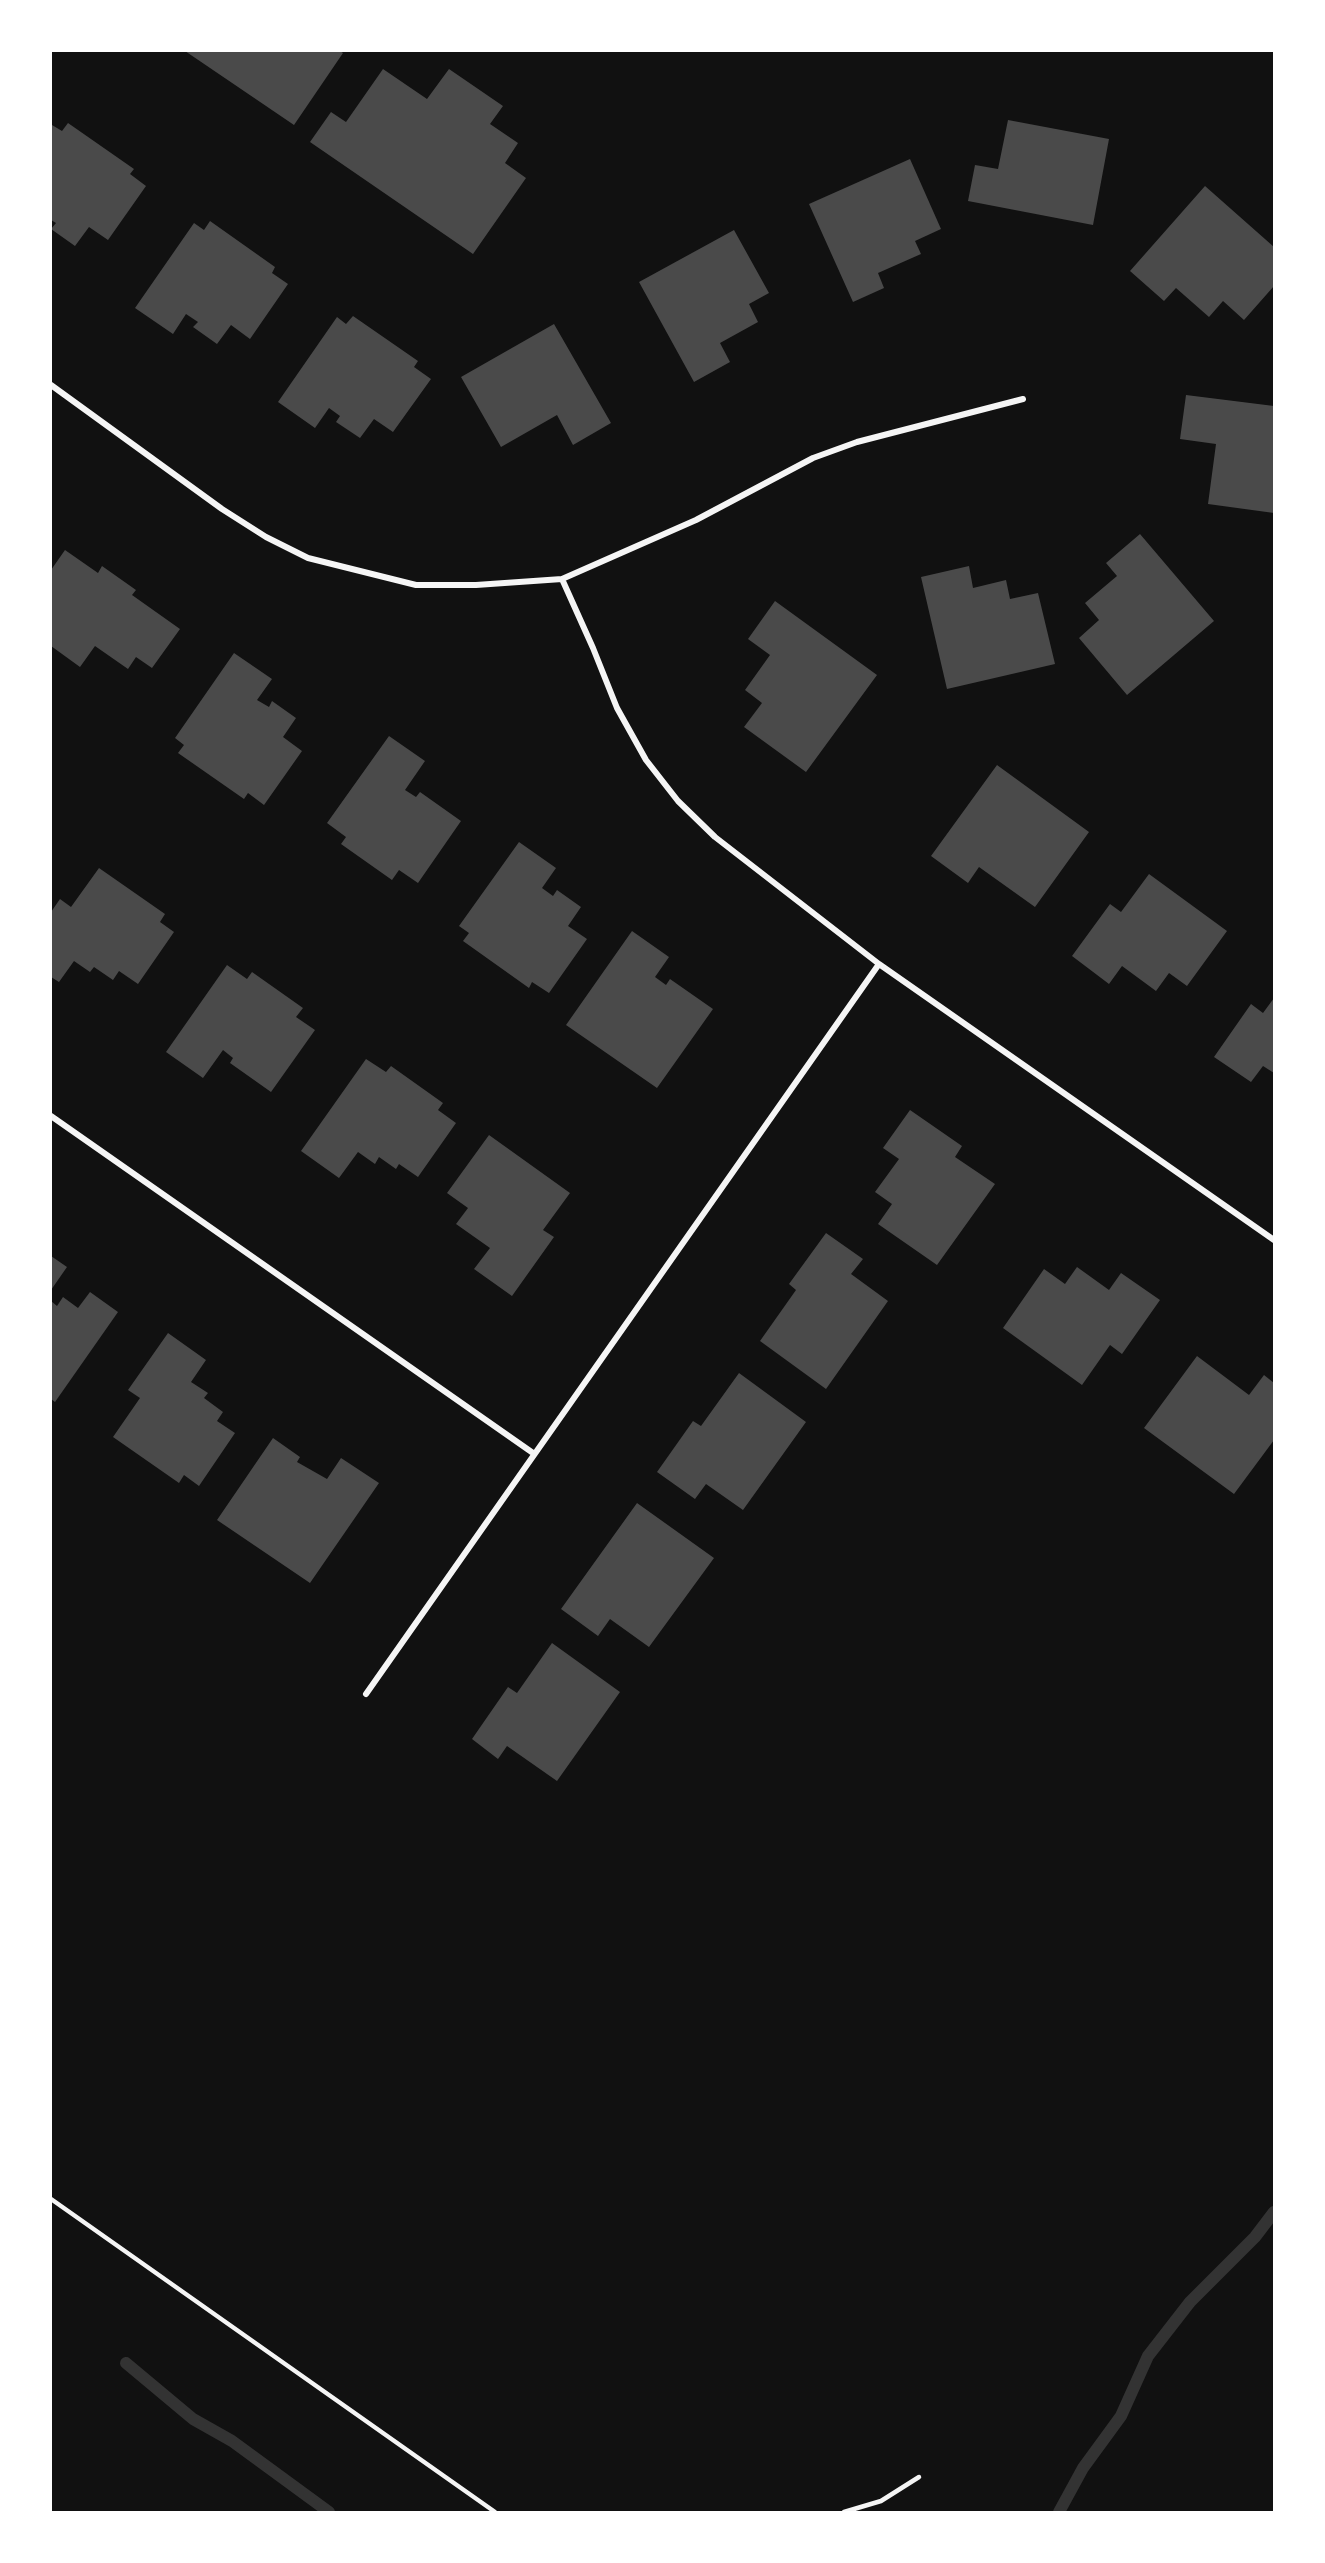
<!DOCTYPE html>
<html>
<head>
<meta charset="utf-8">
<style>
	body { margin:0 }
	#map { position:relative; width:1325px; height:2563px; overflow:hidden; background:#111; font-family:Literata,serif }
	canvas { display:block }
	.frame { position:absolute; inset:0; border:52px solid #fff; pointer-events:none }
</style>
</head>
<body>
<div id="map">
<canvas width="1325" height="2563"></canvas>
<div class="frame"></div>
</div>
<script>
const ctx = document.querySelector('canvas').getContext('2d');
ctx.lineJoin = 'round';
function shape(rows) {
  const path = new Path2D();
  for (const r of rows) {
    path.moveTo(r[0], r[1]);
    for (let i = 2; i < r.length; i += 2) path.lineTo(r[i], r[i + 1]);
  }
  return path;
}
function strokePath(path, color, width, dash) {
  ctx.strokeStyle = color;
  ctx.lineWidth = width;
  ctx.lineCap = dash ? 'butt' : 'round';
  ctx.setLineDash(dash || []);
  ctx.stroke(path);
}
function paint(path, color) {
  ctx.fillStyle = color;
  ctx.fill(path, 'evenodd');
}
strokePath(shape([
	[126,2363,193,2419,232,2441,329,2512],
	[1059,2512,1083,2468,1121,2416,1148,2356,1190,2302,1255,2237,1274,2212]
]), '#333', 12);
paint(shape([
	[185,51,340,51,343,53,294,125],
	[383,69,427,99,449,69,503,106,490,124,518,143,505,163,526,178,473,254,310,142,331,112,346,122],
	[1008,120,1109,139,1093,225,968,201,975,165,998,169],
	[68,123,134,169,130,174,146,186,108,240,89,227,75,246,51,229,56,223,51,220,51,127,52,125,62,131],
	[910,159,941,229,915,241,921,254,878,273,884,288,853,302,809,204],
	[1205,186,1274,247,1274,286,1244,320,1223,301,1209,317,1176,288,1164,301,1130,271],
	[210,221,275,267,272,273,288,284,250,339,231,325,217,344,193,327,198,322,186,314,173,334,135,308,194,223,204,230],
	[734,230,769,293,749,304,758,322,720,343,730,362,694,382,639,282],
	[353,316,418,361,414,367,431,379,393,432,374,419,360,438,336,422,340,416,329,408,315,428,278,402,337,317,346,324],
	[554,324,611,423,573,445,557,415,501,447,461,377],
	[1186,395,1274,406,1274,513,1208,504,1216,444,1180,439],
	[1140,534,1214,621,1127,695,1079,638,1099,620,1085,603,1117,576,1106,563],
	[65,550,98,573,102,566,136,590,132,595,180,629,152,668,136,657,128,669,95,646,80,667,51,646,51,570],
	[969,566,973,588,1006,580,1010,599,1038,593,1055,664,947,689,921,577],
	[775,601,877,675,806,772,744,727,762,703,745,690,770,655,748,639],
	[234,653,272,679,257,700,269,707,272,701,296,718,283,737,302,751,264,805,248,793,244,799,178,753,184,745,175,738],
	[389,736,425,761,405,790,416,797,420,792,461,821,418,883,399,870,392,880,341,844,346,837,327,823],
	[997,765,1089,832,1035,907,979,867,968,883,931,856],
	[519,842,556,868,542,888,553,896,557,890,581,907,568,926,587,939,549,993,532,982,529,988,463,941,469,933,459,926],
	[99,868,165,914,160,922,174,932,138,984,119,971,113,980,94,967,90,972,74,961,59,982,51,977,51,912,60,899,71,907],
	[1149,874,1227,931,1187,986,1169,973,1156,991,1122,966,1109,984,1072,956,1110,904,1121,912],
	[632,931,669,957,655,977,666,985,670,979,713,1009,657,1088,566,1025],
	[227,965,247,979,252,972,303,1008,296,1017,315,1030,271,1092,230,1063,233,1058,223,1050,203,1078,166,1052],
	[1274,998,1274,1073,1263,1066,1251,1082,1214,1057,1251,1004,1263,1013],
	[366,1059,386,1072,391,1066,443,1103,438,1110,456,1123,418,1177,399,1164,396,1169,379,1157,375,1164,358,1152,339,1178,301,1151],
	[910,1110,962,1146,955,1157,995,1184,937,1265,878,1224,892,1204,875,1192,899,1159,883,1148],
	[489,1135,570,1193,543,1230,554,1237,512,1296,474,1269,490,1248,456,1224,468,1208,447,1193],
	[826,1233,863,1259,851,1274,888,1301,826,1389,760,1341,796,1290,789,1284],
	[51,1256,67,1267,51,1290],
	[1077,1267,1109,1290,1121,1273,1160,1300,1122,1354,1110,1345,1082,1385,1003,1328,1044,1269,1065,1284],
	[90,1292,118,1312,55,1402,51,1399,51,1301,57,1306,63,1297,78,1308],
	[168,1333,206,1360,191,1382,208,1393,204,1398,223,1412,217,1421,235,1433,199,1486,184,1475,179,1483,113,1437,140,1398,128,1390],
	[1197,1356,1249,1395,1264,1375,1274,1383,1274,1440,1234,1494,1144,1428],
	[739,1373,806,1422,743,1510,706,1484,695,1499,657,1472,693,1421,701,1426],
	[273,1438,300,1457,297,1462,327,1479,341,1458,379,1483,310,1583,217,1520],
	[637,1503,714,1558,649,1647,610,1619,598,1636,561,1609],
	[552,1643,620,1692,557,1781,507,1746,498,1759,472,1739,508,1687,517,1693]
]), '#4a4a4a');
strokePath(shape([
	[51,2199,495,2512],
	[844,2512,881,2501,919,2477]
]), '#f5f5f5', 4.5);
strokePath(shape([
	[51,385,222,509,266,537,308,558,416,585,476,585,562,579,696,520,813,458,857,442,1023,399],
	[562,579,593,648,617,708,646,760,678,801,715,837,879,964,1274,1240],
	[51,1116,533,1453],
	[366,1694,879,964]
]), '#f5f5f5', 6);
</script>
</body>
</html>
